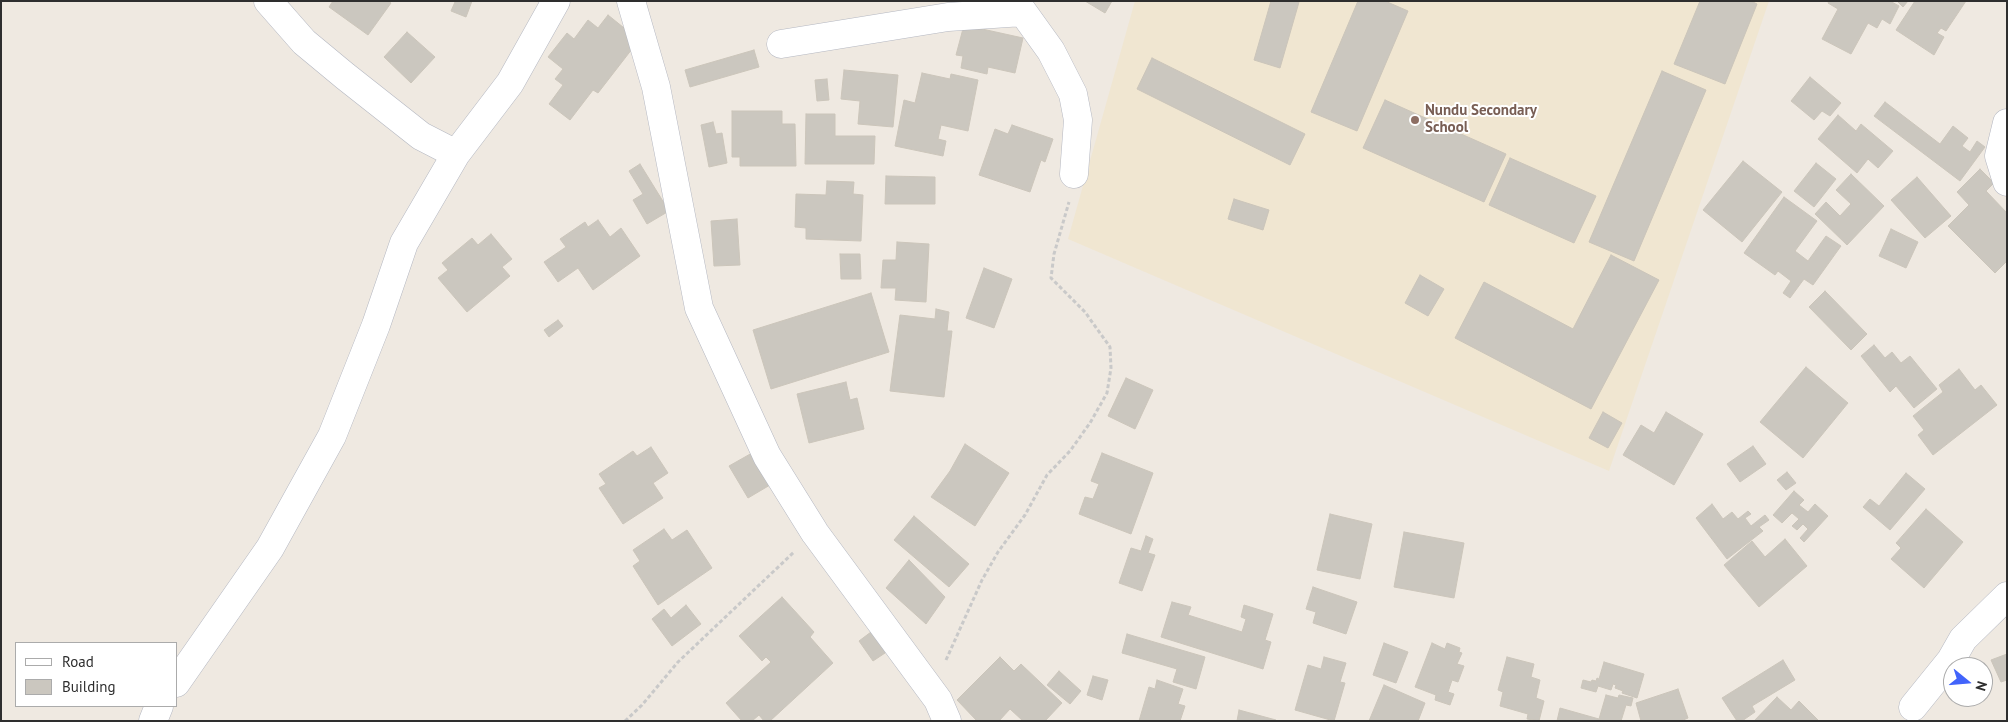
<!DOCTYPE html>
<html>
<head>
<meta charset="utf-8">
<style>
	body { margin:0 }
	#map { position:relative; width:2008px; height:722px; overflow:hidden; background:#efe9e1; font-family:"PT Sans",sans-serif }
	canvas { display:block }
	.frame { position:absolute; inset:0; border:2px solid #2e2e2e; pointer-events:none }
	.legend { position:absolute; left:15px; top:642px; width:162px; height:65px; box-sizing:border-box; background:#fff; border:1px solid #ababab; margin:0; padding:6px 9px; list-style:none; font-size:15px; color:#2e2e2e }
	.legend li { display:flex; align-items:center; gap:10px; height:25px }
	.legend b { width:25px; border:1px solid #ababab }
	.north { position:absolute; left:1943px; top:657px; width:50px; height:50px; box-sizing:border-box; background:#fff; border:1px solid #ababab; border-radius:50%; rotate:107deg; font-size:14px; font-weight:700; line-height:20px; text-align:center; color:#2e2e2e }
	.north::after { content:''; display:block; margin:auto; width:18px; height:22px; background:#4264fb; clip-path:polygon(50% 0,100% 100%,50% 72%,0 100%) }
</style>
</head>
<body>
<div id="map">
<canvas width="2008" height="722"></canvas>
<div class="frame"></div>
<ul class="legend">
<li><b style="height:6px;background:#fff"></b>Road</li>
<li><b style="height:14px;background:#cbc7bf"></b>Building</li>
</ul>
<div class="north">N</div>
</div>
<script>
const ctx = document.querySelector('canvas').getContext('2d');
ctx.lineJoin = 'round';
function paint(path, color) {
  ctx.fillStyle = color;
  ctx.fill(path, 'evenodd');
}
function shape(rows) {
  const path = new Path2D();
  for (const r of rows) {
    path.moveTo(r[0], r[1]);
    for (let i = 2; i < r.length; i += 2) path.lineTo(r[i], r[i + 1]);
  }
  return path;
}
function strokePath(path, color, width, dash) {
  ctx.strokeStyle = color;
  ctx.lineWidth = width;
  ctx.lineCap = dash ? 'butt' : 'round';
  ctx.setLineDash(dash || []);
  ctx.stroke(path);
}
function write(font, color, halo, rows, align = 'center') {
  ctx.font = font + ' "PT Sans",sans-serif';
  ctx.lineWidth = 4;
  ctx.setLineDash([]);
  ctx.textBaseline = 'middle';
  ctx.strokeStyle = halo;
  ctx.fillStyle = color;
  for (const [text, x, y, turn = 0] of rows) {
    ctx.save();
    ctx.translate(x, y);
    ctx.rotate((+turn || 0) * Math.PI / 180);
    ctx.textAlign = isNaN(turn) ? turn : align;
    if (halo) ctx.strokeText(text, 0, 0);
    ctx.fillText(text, 0, 0);
    ctx.restore();
  }
}
paint(shape([
	[1135,1,1769,1,1609,471,1068,239]
]), '#f0e6d1');
const building = shape([
	[333,1,388,1,391,3,368,35,329,7,333,1],
	[452,1,472,1,466,17,451,11,455,2,452,1],
	[1085,1,1112,1,1105,13,1085,1],
	[1271,1,1299,2,1280,68,1254,60,1271,1],
	[1358,1,1385,1,1408,11,1357,131,1311,112,1358,1],
	[1700,1,1751,1,1757,4,1725,84,1674,64,1700,1],
	[1829,1,1890,1,1899,6,1890,24,1882,19,1877,28,1868,23,1851,54,1822,39,1838,9,1828,3,1829,1],
	[1897,1,1908,1,1903,7,1897,1],
	[1915,1,1966,1,1946,31,1941,28,1937,33,1944,37,1934,55,1896,30,1915,1],
	[608,15,639,40,598,93,593,90,570,120,549,104,563,85,555,79,563,69,548,57,567,33,574,39,588,20,598,28,608,15],
	[964,25,1023,38,1015,73,988,67,987,74,961,68,963,56,956,55,964,25],
	[407,32,435,57,411,83,384,57,407,32],
	[754,50,759,67,690,87,685,70,754,50],
	[1152,58,1305,134,1290,165,1137,89,1152,58],
	[844,70,898,75,893,127,858,124,860,101,841,99,844,70],
	[1662,71,1706,90,1634,261,1589,242,1662,71],
	[922,73,950,79,951,74,978,80,968,131,941,125,938,139,946,141,943,156,895,146,904,100,915,103,922,73],
	[1810,77,1841,103,1830,116,1822,111,1814,120,1791,101,1810,77],
	[827,79,829,100,817,101,815,80,827,79],
	[1385,100,1506,154,1484,202,1363,148,1385,100],
	[1885,102,1940,144,1953,126,1968,138,1962,146,1970,152,1977,141,1985,147,1960,181,1874,116,1885,102],
	[732,111,782,111,782,124,795,124,796,166,740,166,740,157,732,157,732,111],
	[806,114,835,114,835,136,875,136,874,164,805,164,806,114],
	[1838,115,1856,131,1861,124,1893,151,1878,168,1868,159,1857,173,1818,139,1838,115],
	[713,122,716,134,722,133,727,163,709,167,701,125,713,122],
	[1012,125,1053,139,1045,162,1041,160,1030,192,979,175,995,129,1008,134,1012,125],
	[1510,158,1596,196,1574,243,1489,205,1510,158],
	[1743,161,1782,192,1742,242,1703,210,1743,161],
	[1816,163,1836,179,1814,207,1794,191,1816,163],
	[640,164,669,211,647,224,633,200,643,194,629,171,640,164],
	[1980,169,1994,183,1986,191,2007,213,2007,261,1995,273,1948,226,1969,205,1957,192,1980,169],
	[1851,174,1884,206,1847,245,1815,214,1826,202,1840,216,1851,204,1836,190,1851,174],
	[886,176,935,177,935,204,885,204,886,176],
	[1917,177,1951,216,1925,238,1891,200,1917,177],
	[827,181,854,182,853,194,863,195,861,241,806,239,806,228,795,227,796,194,826,195,827,181],
	[1784,197,1817,221,1795,251,1808,261,1826,236,1841,246,1813,285,1804,279,1790,298,1783,293,1791,281,1778,271,1775,275,1744,253,1784,197],
	[1234,199,1269,210,1263,230,1228,219,1234,199],
	[737,219,740,265,714,266,711,221,737,219],
	[598,220,610,237,621,228,640,256,593,290,578,268,558,282,544,262,566,247,560,239,585,222,588,227,598,220],
	[1891,229,1918,242,1906,268,1879,256,1891,229],
	[491,234,512,259,502,267,510,276,467,312,438,278,448,270,442,263,472,238,478,245,491,234],
	[897,242,929,244,926,302,895,300,896,288,881,288,883,260,896,260,897,242],
	[840,254,860,254,861,279,841,279,840,254],
	[1611,255,1659,280,1591,409,1455,338,1484,282,1573,329,1611,255],
	[984,268,1012,279,994,328,966,318,984,268],
	[1420,275,1444,289,1428,316,1405,303,1420,275],
	[1825,291,1867,334,1851,350,1809,307,1825,291],
	[871,293,889,352,771,389,753,330,871,293],
	[936,309,949,312,947,331,952,331,944,397,890,391,900,315,935,319,936,309],
	[558,320,563,326,549,337,544,330,558,320],
	[1874,345,1885,358,1892,352,1901,363,1910,356,1937,389,1914,408,1896,386,1890,392,1861,356,1874,345],
	[1806,367,1848,403,1803,458,1760,422,1806,367],
	[1959,369,1975,390,1981,385,1997,405,1933,455,1918,435,1924,430,1913,416,1943,392,1939,385,1959,369],
	[1126,378,1153,390,1135,429,1108,416,1126,378],
	[846,382,850,400,857,398,864,429,809,443,797,394,846,382],
	[1603,412,1622,423,1608,448,1589,438,1603,412],
	[1666,412,1703,434,1674,485,1623,455,1641,425,1654,433,1666,412],
	[965,444,1009,473,975,526,931,497,950,471,965,444],
	[1753,446,1766,464,1740,482,1727,464,1753,446],
	[651,447,668,473,653,483,663,498,623,524,599,488,606,484,599,474,633,451,637,456,651,447],
	[752,453,770,485,748,498,729,466,752,453],
	[1102,453,1153,473,1131,534,1079,514,1085,497,1093,499,1099,484,1091,481,1102,453],
	[1787,472,1796,483,1786,490,1777,480,1787,472],
	[1906,473,1925,489,1890,530,1863,507,1870,499,1879,506,1906,473],
	[1794,491,1804,500,1799,505,1808,512,1815,504,1828,516,1804,542,1800,538,1808,529,1803,524,1797,530,1792,526,1799,519,1792,513,1782,523,1773,515,1794,491],
	[1712,504,1723,519,1732,512,1738,519,1748,511,1751,514,1745,518,1751,526,1765,515,1769,520,1759,527,1763,531,1727,559,1696,518,1712,504],
	[1926,509,1963,542,1924,588,1891,559,1901,548,1896,543,1926,509],
	[1330,514,1372,524,1360,579,1317,570,1330,514],
	[914,516,969,564,949,587,894,540,914,516],
	[664,529,672,540,687,530,712,568,658,605,633,566,640,561,633,550,664,529],
	[1404,532,1464,543,1454,598,1394,587,1404,532],
	[1146,536,1153,539,1148,553,1155,555,1142,591,1119,583,1131,548,1141,551,1146,536],
	[1785,539,1807,566,1759,607,1724,565,1752,541,1765,557,1785,539],
	[909,560,945,597,926,624,886,588,909,560],
	[1313,587,1357,602,1346,634,1313,623,1316,612,1306,609,1313,587],
	[782,597,814,632,810,637,833,663,770,721,764,721,759,715,752,721,742,721,726,703,771,662,766,657,762,661,739,636,782,597],
	[1172,602,1191,607,1188,615,1242,632,1246,619,1241,617,1244,605,1273,614,1265,640,1271,642,1263,669,1161,637,1172,602],
	[686,605,701,624,672,646,652,619,664,609,671,618,686,605],
	[875,629,891,649,873,661,859,641,875,629],
	[1127,634,1205,657,1196,689,1173,682,1177,669,1122,653,1127,634],
	[1384,643,1408,652,1396,683,1373,675,1384,643],
	[1432,643,1445,649,1447,643,1460,648,1459,652,1462,653,1457,664,1464,666,1458,682,1452,680,1448,692,1454,694,1450,705,1435,700,1436,695,1415,687,1432,643],
	[2007,654,2007,680,2001,682,1991,660,2007,654],
	[1000,657,1014,671,1021,664,1062,703,1045,721,1023,721,1010,709,999,721,977,721,957,700,1000,657],
	[1324,657,1346,663,1340,682,1345,683,1334,721,1295,710,1308,665,1321,669,1324,657],
	[1507,657,1534,664,1531,677,1540,680,1536,698,1544,701,1539,721,1527,719,1528,714,1500,706,1503,692,1498,690,1507,657],
	[1783,660,1795,680,1752,706,1755,712,1742,721,1737,721,1722,698,1783,660],
	[1604,662,1644,674,1637,698,1622,693,1623,691,1615,688,1616,685,1613,684,1611,690,1598,686,1596,692,1581,688,1583,680,1591,682,1592,680,1596,681,1597,678,1599,679,1604,662],
	[1059,671,1081,691,1070,704,1047,685,1059,671],
	[1093,676,1108,680,1102,700,1087,695,1093,676],
	[1157,680,1183,689,1178,704,1185,706,1180,721,1139,721,1149,687,1155,689,1157,680],
	[1384,685,1425,703,1418,721,1369,721,1384,685],
	[1678,689,1688,718,1681,721,1641,721,1636,703,1678,689],
	[1606,695,1618,698,1619,695,1633,698,1631,706,1626,705,1621,721,1557,721,1560,708,1599,719,1606,695],
	[1777,697,1791,710,1799,701,1819,721,1754,721,1777,697],
	[1239,710,1276,720,1276,721,1237,721,1239,710]
]);
paint(building, '#cbc7bf');
strokePath(building, '#cbc5ba', 1);
const street = shape([
	[268,1,304,42,345,76,421,136,456,154],
	[631,1,656,87,699,308,767,456,815,533,938,700,947,721],
	[1012,1,1023,12,1051,51,1073,94,1078,120,1074,174],
	[781,44,948,17,1023,12],
	[2007,123,1999,156,2007,182],
	[176,683,270,548,332,436,376,325,404,243,456,154,510,83,556,1],
	[1913,707,1951,660,1963,639,2007,596],
	[153,721,159,706]
]);
strokePath(street, '#b4b7c1', 29);
strokePath(shape([
	[946,660,982,580,998,552,1025,515,1047,475,1070,451,1090,423,1107,393,1111,368,1110,347,1085,312,1051,278,1054,254,1069,202],
	[625,721,642,705,678,662,794,552]
]), '#c9c9c9', 3, [4, 2.5]);
strokePath(street, '#fff', 28);
for (const [x, y, r, color] of [
	[1415,120,5,"#8d6e63"]
]) {
  const dot = new Path2D();
  dot.arc(x, y, r, 0, 2 * Math.PI);
  ctx.fillStyle = color;
  ctx.fill(dot);
  strokePath(dot, '#fff', 2);
}
write('bold 15px', '#785e54', '#fff', [
	["Nundu Secondary",1425,111],
	["School",1425,128]
], 'left');
</script>
</body>
</html>
